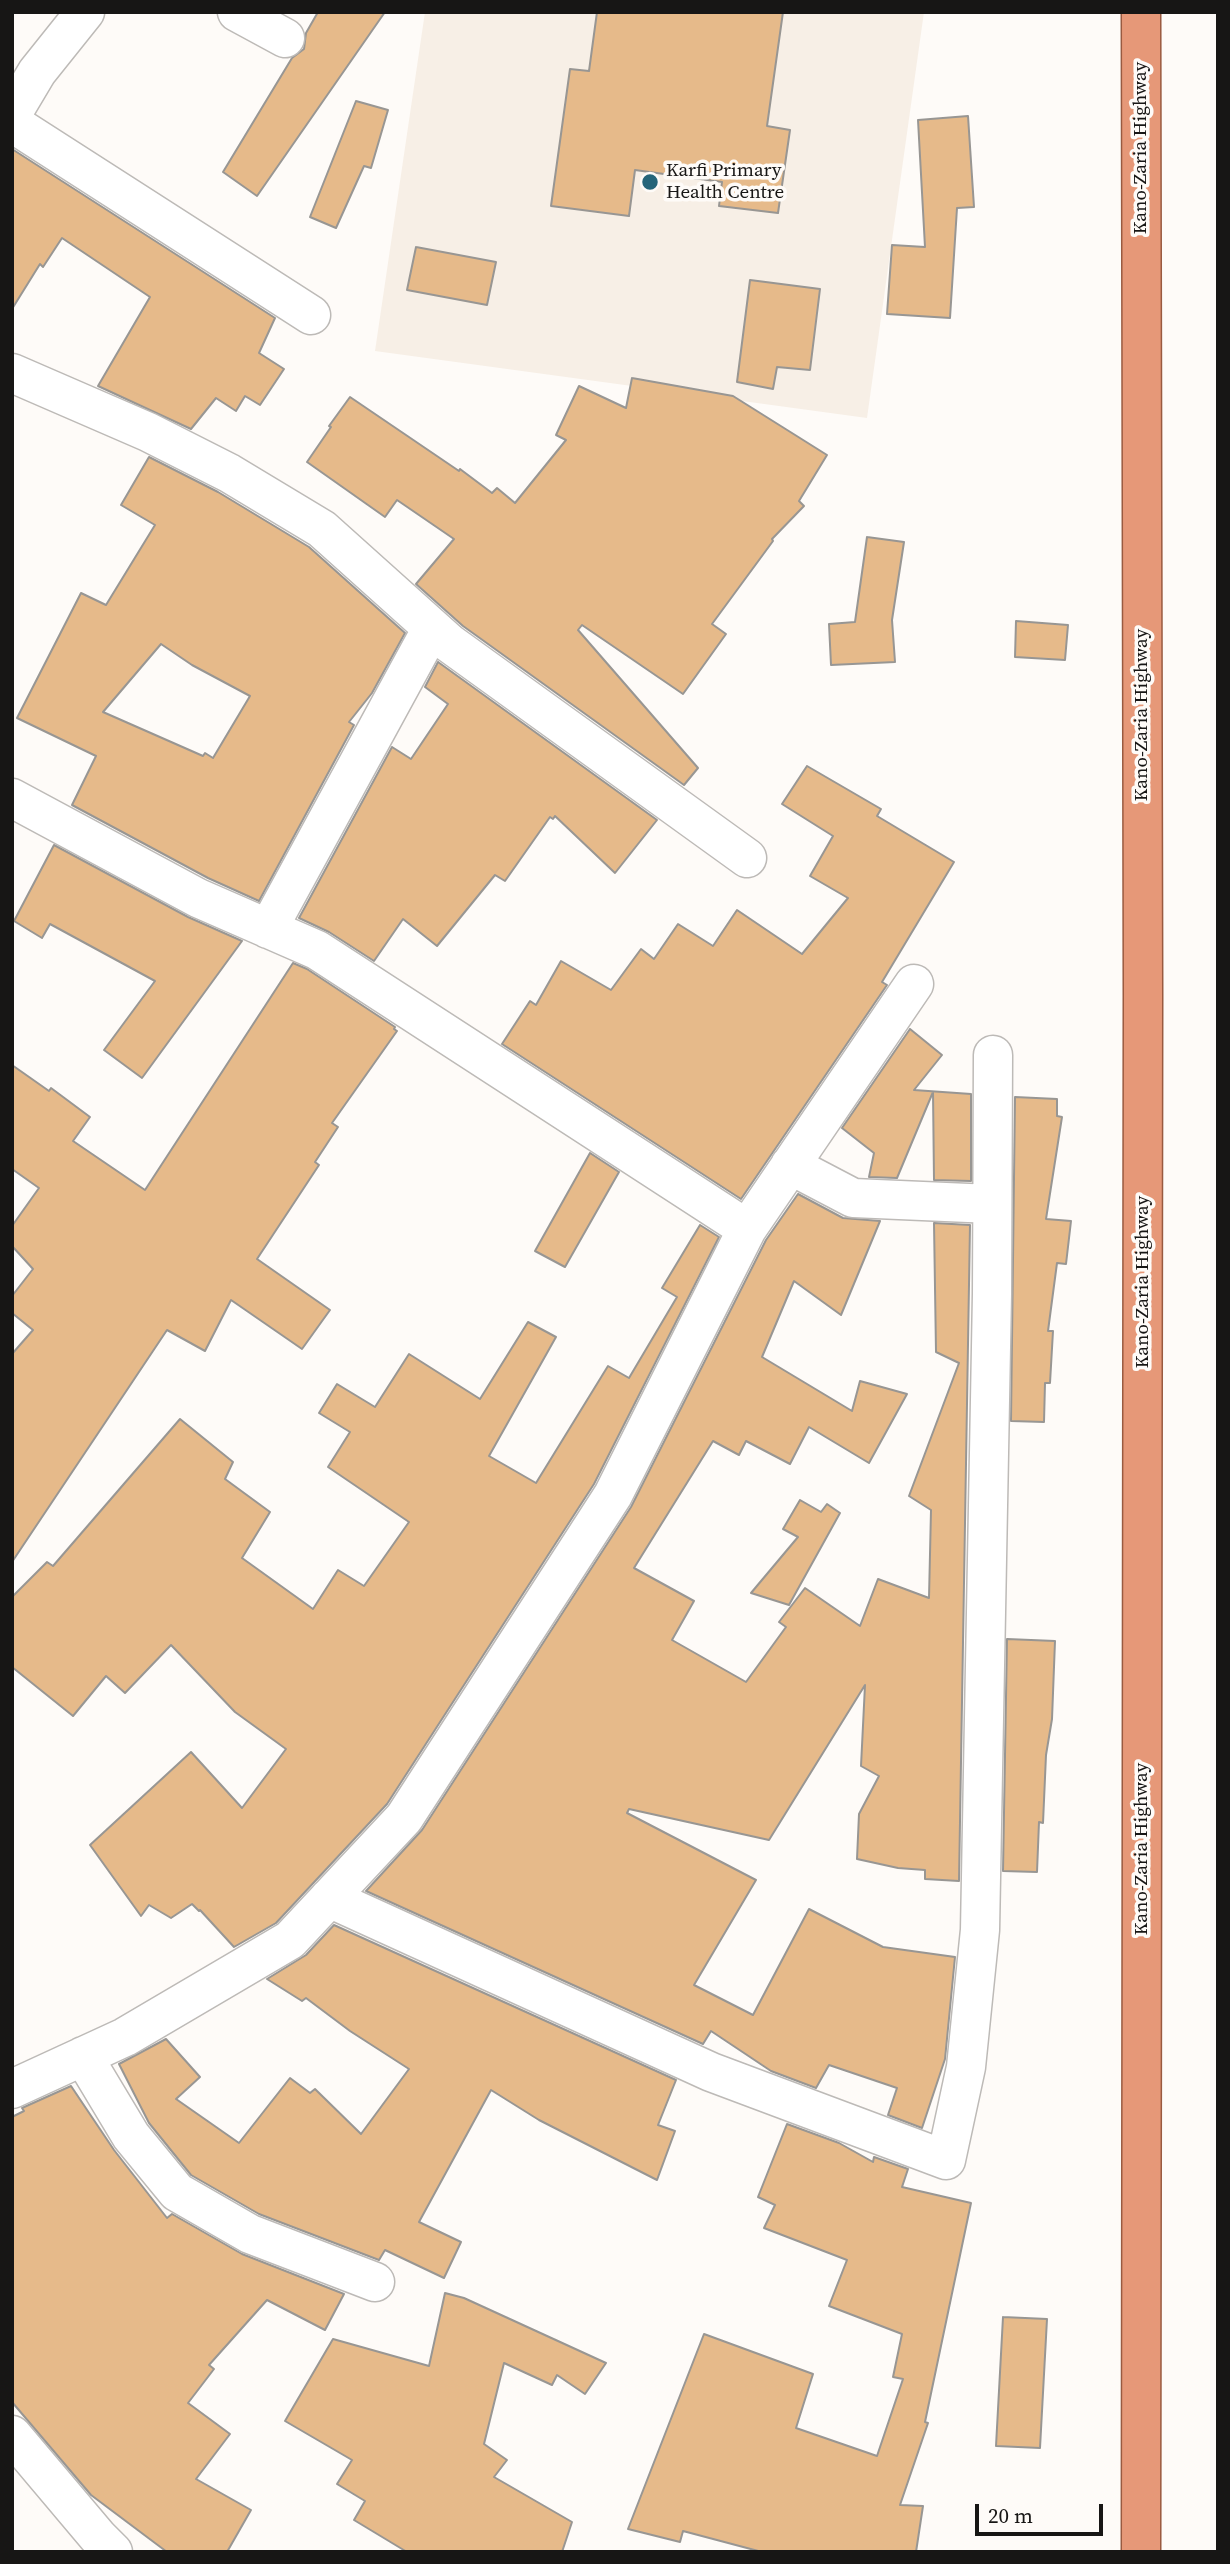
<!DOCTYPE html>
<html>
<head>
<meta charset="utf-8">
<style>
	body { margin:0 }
	#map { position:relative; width:1230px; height:2564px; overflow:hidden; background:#fefbf8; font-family:"Source Serif 4",serif }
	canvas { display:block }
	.frame { position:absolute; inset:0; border:14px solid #171615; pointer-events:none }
	.scale { position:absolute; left:975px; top:2504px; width:128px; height:32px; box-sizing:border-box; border:4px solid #171615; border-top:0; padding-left:9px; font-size:21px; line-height:24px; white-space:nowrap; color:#171615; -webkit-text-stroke:5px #fefbf8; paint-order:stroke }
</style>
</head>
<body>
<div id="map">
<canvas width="1230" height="2564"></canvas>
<div class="frame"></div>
<div class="scale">20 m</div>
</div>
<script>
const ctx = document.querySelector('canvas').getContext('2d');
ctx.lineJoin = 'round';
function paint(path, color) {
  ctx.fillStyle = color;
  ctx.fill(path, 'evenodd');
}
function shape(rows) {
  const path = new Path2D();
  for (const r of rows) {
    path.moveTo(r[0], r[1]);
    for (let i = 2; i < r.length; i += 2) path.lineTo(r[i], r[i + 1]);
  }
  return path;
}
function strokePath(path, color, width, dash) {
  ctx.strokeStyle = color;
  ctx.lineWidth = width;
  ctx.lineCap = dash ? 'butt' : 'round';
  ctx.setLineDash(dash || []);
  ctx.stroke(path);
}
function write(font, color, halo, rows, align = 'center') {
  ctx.font = font + ' "Source Serif 4",serif';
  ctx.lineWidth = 7;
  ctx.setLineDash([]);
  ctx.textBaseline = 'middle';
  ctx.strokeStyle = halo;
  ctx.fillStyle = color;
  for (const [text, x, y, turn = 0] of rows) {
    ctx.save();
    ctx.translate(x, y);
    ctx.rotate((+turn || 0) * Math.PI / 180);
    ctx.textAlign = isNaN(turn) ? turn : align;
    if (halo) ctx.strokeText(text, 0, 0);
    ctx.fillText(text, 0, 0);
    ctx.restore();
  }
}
paint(shape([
	[425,12,924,12,867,418,375,351]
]), '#f7efe6');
const building = shape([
	[318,12,385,12,257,196,223,172,292,58,304,49,306,33,318,12],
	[597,12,783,12,767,126,790,130,778,213,719,206,722,182,635,170,629,216,551,206,570,69,589,71,597,12],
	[356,101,388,110,371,168,364,166,336,228,310,217,356,101],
	[968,116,974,207,957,208,950,318,887,314,892,245,925,247,918,120,968,116],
	[12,149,275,318,259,353,284,369,260,405,245,396,236,411,216,398,191,429,98,386,150,297,62,238,43,267,40,264,12,309,12,149],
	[416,247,496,262,487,305,407,290,416,247],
	[750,280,820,289,810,370,777,367,773,389,737,382,750,280],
	[632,378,733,396,827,455,799,501,804,506,772,539,773,541,712,624,726,634,683,694,582,625,578,630,698,768,684,785,463,626,416,584,454,539,397,500,385,517,307,462,331,427,329,426,350,397,459,471,460,469,492,493,497,488,515,503,566,440,556,435,579,386,626,408,632,378],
	[149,457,218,492,309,547,405,633,372,693,349,722,354,725,259,901,208,878,72,805,96,756,17,718,81,593,106,605,155,525,121,505,149,457],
	[161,644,192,665,250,696,213,758,205,753,203,756,103,712,161,644],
	[867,537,904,542,892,620,895,662,831,665,829,624,855,622,867,537],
	[1016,621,1068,625,1065,660,1015,657,1016,621],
	[438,662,657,820,615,873,555,816,553,819,550,817,505,881,495,875,437,946,403,919,374,961,329,932,299,918,392,747,411,759,448,704,425,687,438,662],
	[807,766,881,809,877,816,954,862,882,982,887,985,741,1199,502,1044,530,1001,536,1005,561,961,611,990,641,949,654,959,678,924,713,946,737,910,802,954,848,898,810,876,833,836,782,804,807,766],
	[54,845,188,917,242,941,142,1078,104,1050,155,981,50,924,42,938,14,921,54,845],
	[293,963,307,969,395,1027,394,1029,397,1031,332,1123,338,1127,315,1162,319,1165,257,1259,330,1310,302,1349,231,1300,205,1351,167,1330,12,1562,12,1354,33,1330,12,1313,12,1296,33,1269,12,1246,12,1226,39,1188,12,1169,12,1065,49,1091,51,1088,90,1117,73,1141,145,1190,293,963],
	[910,1029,942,1055,914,1090,971,1094,971,1181,934,1180,933,1092,897,1178,869,1177,874,1153,842,1128,910,1029],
	[1015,1097,1057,1099,1057,1116,1062,1117,1046,1219,1071,1221,1066,1264,1057,1263,1048,1331,1053,1331,1050,1383,1045,1383,1044,1422,1011,1421,1015,1097],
	[590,1153,619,1172,565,1267,535,1251,590,1153],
	[798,1194,843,1218,880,1221,841,1315,794,1281,762,1357,852,1411,860,1381,907,1394,869,1463,809,1427,790,1464,746,1441,739,1455,713,1441,634,1568,694,1601,672,1640,746,1682,786,1627,779,1622,805,1588,860,1626,878,1579,929,1598,931,1510,909,1496,959,1363,936,1352,934,1223,970,1225,959,1881,925,1879,925,1870,898,1868,857,1859,859,1814,879,1776,861,1766,865,1685,769,1840,629,1809,627,1813,756,1880,694,1985,753,2015,809,1909,883,1947,955,1957,945,2059,922,2128,888,2115,897,2088,829,2065,816,2088,771,2071,711,2031,703,2044,366,1891,422,1830,631,1507,766,1240,798,1194],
	[700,1225,719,1237,594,1484,387,1804,276,1923,234,1947,200,1910,199,1911,192,1904,171,1918,149,1905,141,1916,90,1845,191,1752,242,1808,286,1749,235,1712,171,1645,125,1693,106,1676,73,1716,12,1667,12,1597,47,1562,53,1566,180,1419,233,1462,225,1479,270,1512,242,1558,313,1609,338,1570,364,1586,409,1522,328,1467,350,1432,319,1413,337,1384,375,1407,409,1354,480,1399,528,1322,556,1337,489,1456,536,1483,608,1366,629,1378,677,1297,662,1288,700,1225],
	[800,1500,821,1512,827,1504,840,1513,789,1605,751,1593,798,1537,783,1529,800,1500],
	[1007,1639,1055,1641,1052,1719,1046,1755,1043,1823,1039,1822,1037,1872,1003,1871,1007,1639],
	[334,1925,676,2080,658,2125,675,2131,657,2180,539,2120,491,2090,419,2222,461,2242,444,2278,385,2250,379,2260,259,2214,191,2175,149,2123,119,2064,166,2039,200,2077,176,2099,239,2143,290,2078,310,2093,315,2089,361,2134,409,2069,350,2031,306,1998,302,2001,267,1979,306,1955,334,1925],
	[71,2086,114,2150,167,2218,172,2214,242,2254,344,2294,325,2330,267,2300,209,2365,214,2369,188,2403,230,2434,196,2479,251,2510,227,2552,167,2552,91,2495,12,2402,12,2117,24,2111,22,2108,71,2086],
	[787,2124,839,2143,873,2162,874,2157,908,2169,902,2187,971,2203,925,2422,928,2423,900,2505,923,2506,916,2552,762,2552,683,2531,680,2542,628,2529,704,2334,813,2374,796,2428,877,2456,903,2379,893,2377,902,2334,829,2306,847,2260,764,2228,775,2205,758,2197,787,2124],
	[445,2293,464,2298,606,2363,585,2394,557,2375,552,2385,504,2363,484,2444,507,2460,494,2477,572,2522,562,2552,407,2552,354,2520,365,2501,337,2484,352,2460,285,2421,333,2339,429,2366,445,2293],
	[1003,2317,1047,2319,1040,2448,996,2446,1003,2317]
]);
paint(building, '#e6ba8a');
strokePath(building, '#989693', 2);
const minor = shape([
	[237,12,285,38],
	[12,114,37,72,85,12],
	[12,123,311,315],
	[12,373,148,432,229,473,322,529,449,643,747,858],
	[12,798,198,898,317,950,747,1229],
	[268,929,432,628],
	[790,1165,853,1198,992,1204],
	[329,1898,711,2072,946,2160,966,2067,980,1930,992,1294,993,1055],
	[83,2056,131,2136,177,2192,250,2234,375,2282],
	[12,2089,125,2037,290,1940,404,1818,613,1495,747,1229,914,984],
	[12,2435,98,2537,113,2552]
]);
const trunk = shape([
	[1141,2552,1143,995,1141,12]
]);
strokePath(minor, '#bdbab7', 41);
strokePath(trunk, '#995a40', 41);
strokePath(minor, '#fff', 38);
strokePath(trunk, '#e69878', 38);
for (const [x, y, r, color] of [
	[650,182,9,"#25657a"]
]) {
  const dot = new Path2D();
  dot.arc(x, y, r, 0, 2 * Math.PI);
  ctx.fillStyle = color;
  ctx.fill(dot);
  strokePath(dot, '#fefbf8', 2.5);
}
write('19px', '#171615', '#fefbf8', [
	["Kano-Zaria Highway",1141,148,-90],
	["Kano-Zaria Highway",1142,715,-90],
	["Kano-Zaria Highway",1143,1282,-90],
	["Kano-Zaria Highway",1142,1849,-90]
]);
write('19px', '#171615', '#fefbf8', [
	["Karfi Primary",666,171],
	["Health Centre",666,193]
], 'left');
</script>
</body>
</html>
